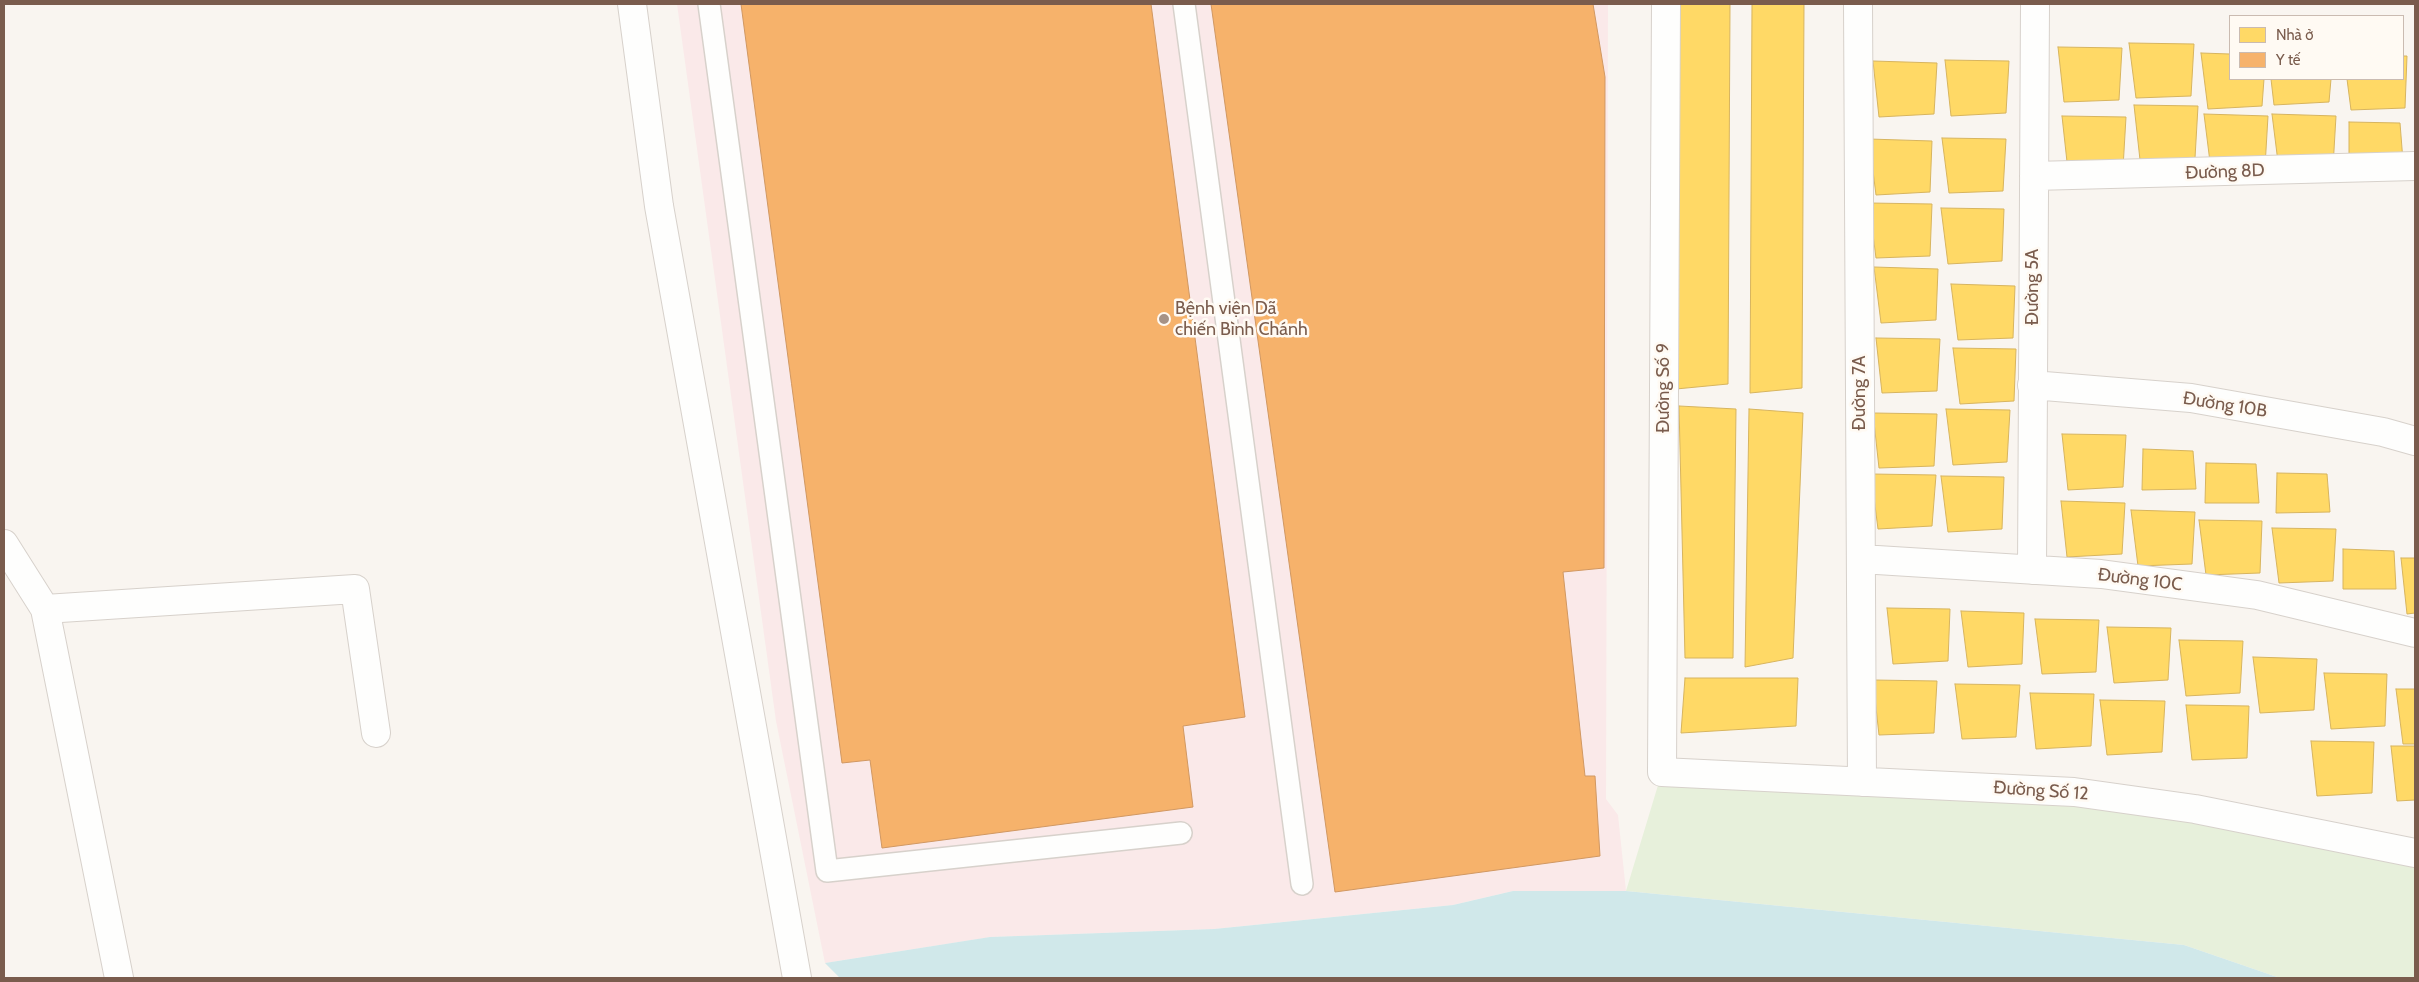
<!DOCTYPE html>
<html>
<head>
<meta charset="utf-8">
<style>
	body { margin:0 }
	#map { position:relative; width:2419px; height:982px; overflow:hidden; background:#f9f5f0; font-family:Cabin,sans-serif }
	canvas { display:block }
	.frame { position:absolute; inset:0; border:5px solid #7a5c4d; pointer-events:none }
	.legend { position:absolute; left:2229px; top:15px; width:175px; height:65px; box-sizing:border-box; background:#fffaf3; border:1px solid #cabbb1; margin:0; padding:6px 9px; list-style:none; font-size:15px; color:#7a5c4d }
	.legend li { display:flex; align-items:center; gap:10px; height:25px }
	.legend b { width:25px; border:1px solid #cabbb1 }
</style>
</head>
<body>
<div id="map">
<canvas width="2419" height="982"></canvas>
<div class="frame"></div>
<ul class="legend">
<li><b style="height:14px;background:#ffd966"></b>Nhà ở</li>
<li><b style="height:14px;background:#f6b26b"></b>Y tế</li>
</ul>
</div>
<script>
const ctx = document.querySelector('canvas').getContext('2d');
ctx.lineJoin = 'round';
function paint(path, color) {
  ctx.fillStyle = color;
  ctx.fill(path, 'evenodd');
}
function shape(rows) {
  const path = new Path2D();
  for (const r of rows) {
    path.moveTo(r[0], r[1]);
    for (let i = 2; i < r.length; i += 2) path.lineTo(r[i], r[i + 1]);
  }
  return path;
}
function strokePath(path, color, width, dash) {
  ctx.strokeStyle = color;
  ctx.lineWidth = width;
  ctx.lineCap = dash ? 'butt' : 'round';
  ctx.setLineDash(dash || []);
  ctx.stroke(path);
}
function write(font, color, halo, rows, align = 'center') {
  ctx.font = font + ' Cabin,sans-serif';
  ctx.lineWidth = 5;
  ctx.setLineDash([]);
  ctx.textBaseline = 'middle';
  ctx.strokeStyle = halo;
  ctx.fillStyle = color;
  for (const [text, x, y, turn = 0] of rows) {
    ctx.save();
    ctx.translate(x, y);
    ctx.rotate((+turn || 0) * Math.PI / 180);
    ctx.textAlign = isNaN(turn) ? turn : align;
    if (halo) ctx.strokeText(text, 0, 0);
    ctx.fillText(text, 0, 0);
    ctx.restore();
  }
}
paint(shape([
	[677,4,1608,4,1606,799,1618,815,1626,891,1513,891,1453,905,1214,929,991,937,825,963,776,721]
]), '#fae9e9');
paint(shape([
	[1662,772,2074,792,2415,853,2415,978,2280,978,2184,945,1626,891]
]), '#e7f0db');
paint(shape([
	[1513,891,1626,891,2184,945,2280,978,840,978,825,963,990,937,1214,929,1453,905]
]), '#d0e8ea');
const homes = shape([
	[1678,4,1730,4,1728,384,1676,389,1678,4],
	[1752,4,1804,4,1802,388,1750,393,1752,4],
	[2129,43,2194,44,2191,96,2136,98,2129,43],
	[2058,47,2122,48,2119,100,2064,102,2058,47],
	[2201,53,2230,54,2230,79,2264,79,2262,106,2208,109,2201,53],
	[2403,56,2407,56,2405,108,2351,110,2347,79,2403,79,2403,56],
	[1945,60,2009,61,2006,113,1951,116,1945,60],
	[1873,61,1937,63,1934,114,1879,117,1873,61],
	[2271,79,2331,79,2329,102,2274,105,2271,79],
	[2134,105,2198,106,2195,158,2140,160,2134,105],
	[2204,114,2268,116,2265,167,2211,170,2204,114],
	[2272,114,2336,116,2333,167,2279,170,2272,114],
	[2062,116,2126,117,2123,168,2068,171,2062,116],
	[2349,122,2400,123,2403,161,2349,162,2349,122],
	[1942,138,2006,139,2003,191,1949,193,1942,138],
	[1869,139,1932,141,1930,192,1876,195,1869,139],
	[1869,203,1932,204,1930,256,1876,258,1869,203],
	[1941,208,2004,209,2002,261,1948,264,1941,208],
	[1874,267,1938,269,1936,320,1881,323,1874,267],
	[1951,284,2015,286,2013,338,1958,340,1951,284],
	[1876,338,1940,339,1937,391,1882,393,1876,338],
	[1953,348,2016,349,2014,401,1960,404,1953,348],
	[1679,406,1736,409,1733,658,1685,658,1679,406],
	[1749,409,1803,413,1793,658,1745,667,1749,409],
	[1946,409,2010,410,2007,462,1953,465,1946,409],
	[1873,413,1937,414,1934,466,1879,468,1873,413],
	[2062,434,2126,435,2123,487,2068,490,2062,434],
	[2143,449,2193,451,2196,489,2142,490,2143,449],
	[2206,463,2256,464,2259,503,2205,503,2206,463],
	[2277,473,2327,474,2330,512,2276,513,2277,473],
	[1871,474,1936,475,1932,526,1878,529,1871,474],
	[1941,476,2004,477,2002,529,1948,532,1941,476],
	[2061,501,2125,503,2122,554,2067,557,2061,501],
	[2131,510,2195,512,2192,564,2138,566,2131,510],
	[2199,520,2262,521,2260,573,2206,575,2199,520],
	[2272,528,2336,529,2333,581,2279,583,2272,528],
	[2343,549,2394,551,2396,589,2343,589,2343,549],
	[2401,558,2415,558,2415,613,2407,614,2401,558],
	[1887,608,1950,609,1948,661,1893,664,1887,608],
	[1961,611,2024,613,2022,664,1968,667,1961,611],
	[2035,619,2099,620,2096,672,2042,674,2035,619],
	[2107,627,2171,628,2168,680,2114,683,2107,627],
	[2179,640,2243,641,2240,693,2186,696,2179,640],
	[2253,657,2317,659,2314,710,2260,713,2253,657],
	[2324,673,2387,674,2385,726,2331,729,2324,673],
	[1685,678,1798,678,1796,726,1681,733,1685,678],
	[1873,680,1937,681,1934,733,1879,735,1873,680],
	[1955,684,2020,685,2016,737,1962,739,1955,684],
	[2396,689,2415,689,2415,744,2403,744,2396,689],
	[2030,693,2094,694,2091,746,2036,749,2030,693],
	[2100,700,2165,701,2162,752,2107,755,2100,700],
	[2186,705,2249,706,2247,758,2192,760,2186,705],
	[2311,741,2374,742,2372,793,2317,796,2311,741],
	[2391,746,2415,746,2415,800,2397,801,2391,746]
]);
paint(homes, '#ffd966');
strokePath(homes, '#d7b45e', 1);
const health = shape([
	[741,4,1151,4,1245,717,1183,726,1193,807,882,848,870,760,842,763,741,4],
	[1211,4,1593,4,1605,77,1604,568,1563,572,1585,776,1595,776,1600,856,1335,892,1211,4]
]);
paint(health, '#f6b26b');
strokePath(health, '#d19862', 1);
const service = shape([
	[709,4,827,871,1181,833],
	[1184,4,1302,884]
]);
const minor = shape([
	[632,4,659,206,797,978],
	[1666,4,1662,772,2074,792,2195,809,2415,853],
	[1858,4,1862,782],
	[2034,176,2415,166],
	[2032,385,2191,398,2383,432,2415,441],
	[4,544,45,609,119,978],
	[1861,559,2101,574,2257,595,2415,633],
	[2032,570,2035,4],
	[45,609,355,589,376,733]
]);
strokePath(service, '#d7d1cb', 24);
strokePath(minor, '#d7d1cb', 30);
strokePath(service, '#fefefd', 21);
strokePath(minor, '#fefefd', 28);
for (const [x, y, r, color] of [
	[1164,319,6,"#a69286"]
]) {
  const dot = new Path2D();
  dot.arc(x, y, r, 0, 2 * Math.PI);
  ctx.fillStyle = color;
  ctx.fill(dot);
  strokePath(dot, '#fffaf3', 2);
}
write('18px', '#7a5c4d', '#fffaf3', [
	["Đường 8D",2225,172,-2],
	["Đường 5A",2033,287,-90],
	["Đường Số 9",1664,388,-90],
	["Đường 7A",1860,393,-90],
	["Đường 10B",2225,405,9],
	["Đường 10C",2140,580,7],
	["Đường Số 12",2041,791,4]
]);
write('18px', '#7a5c4d', '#fffaf3', [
	["Bệnh viện Dã",1175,309],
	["chiến Bình Chánh",1175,330]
], 'left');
</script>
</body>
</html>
